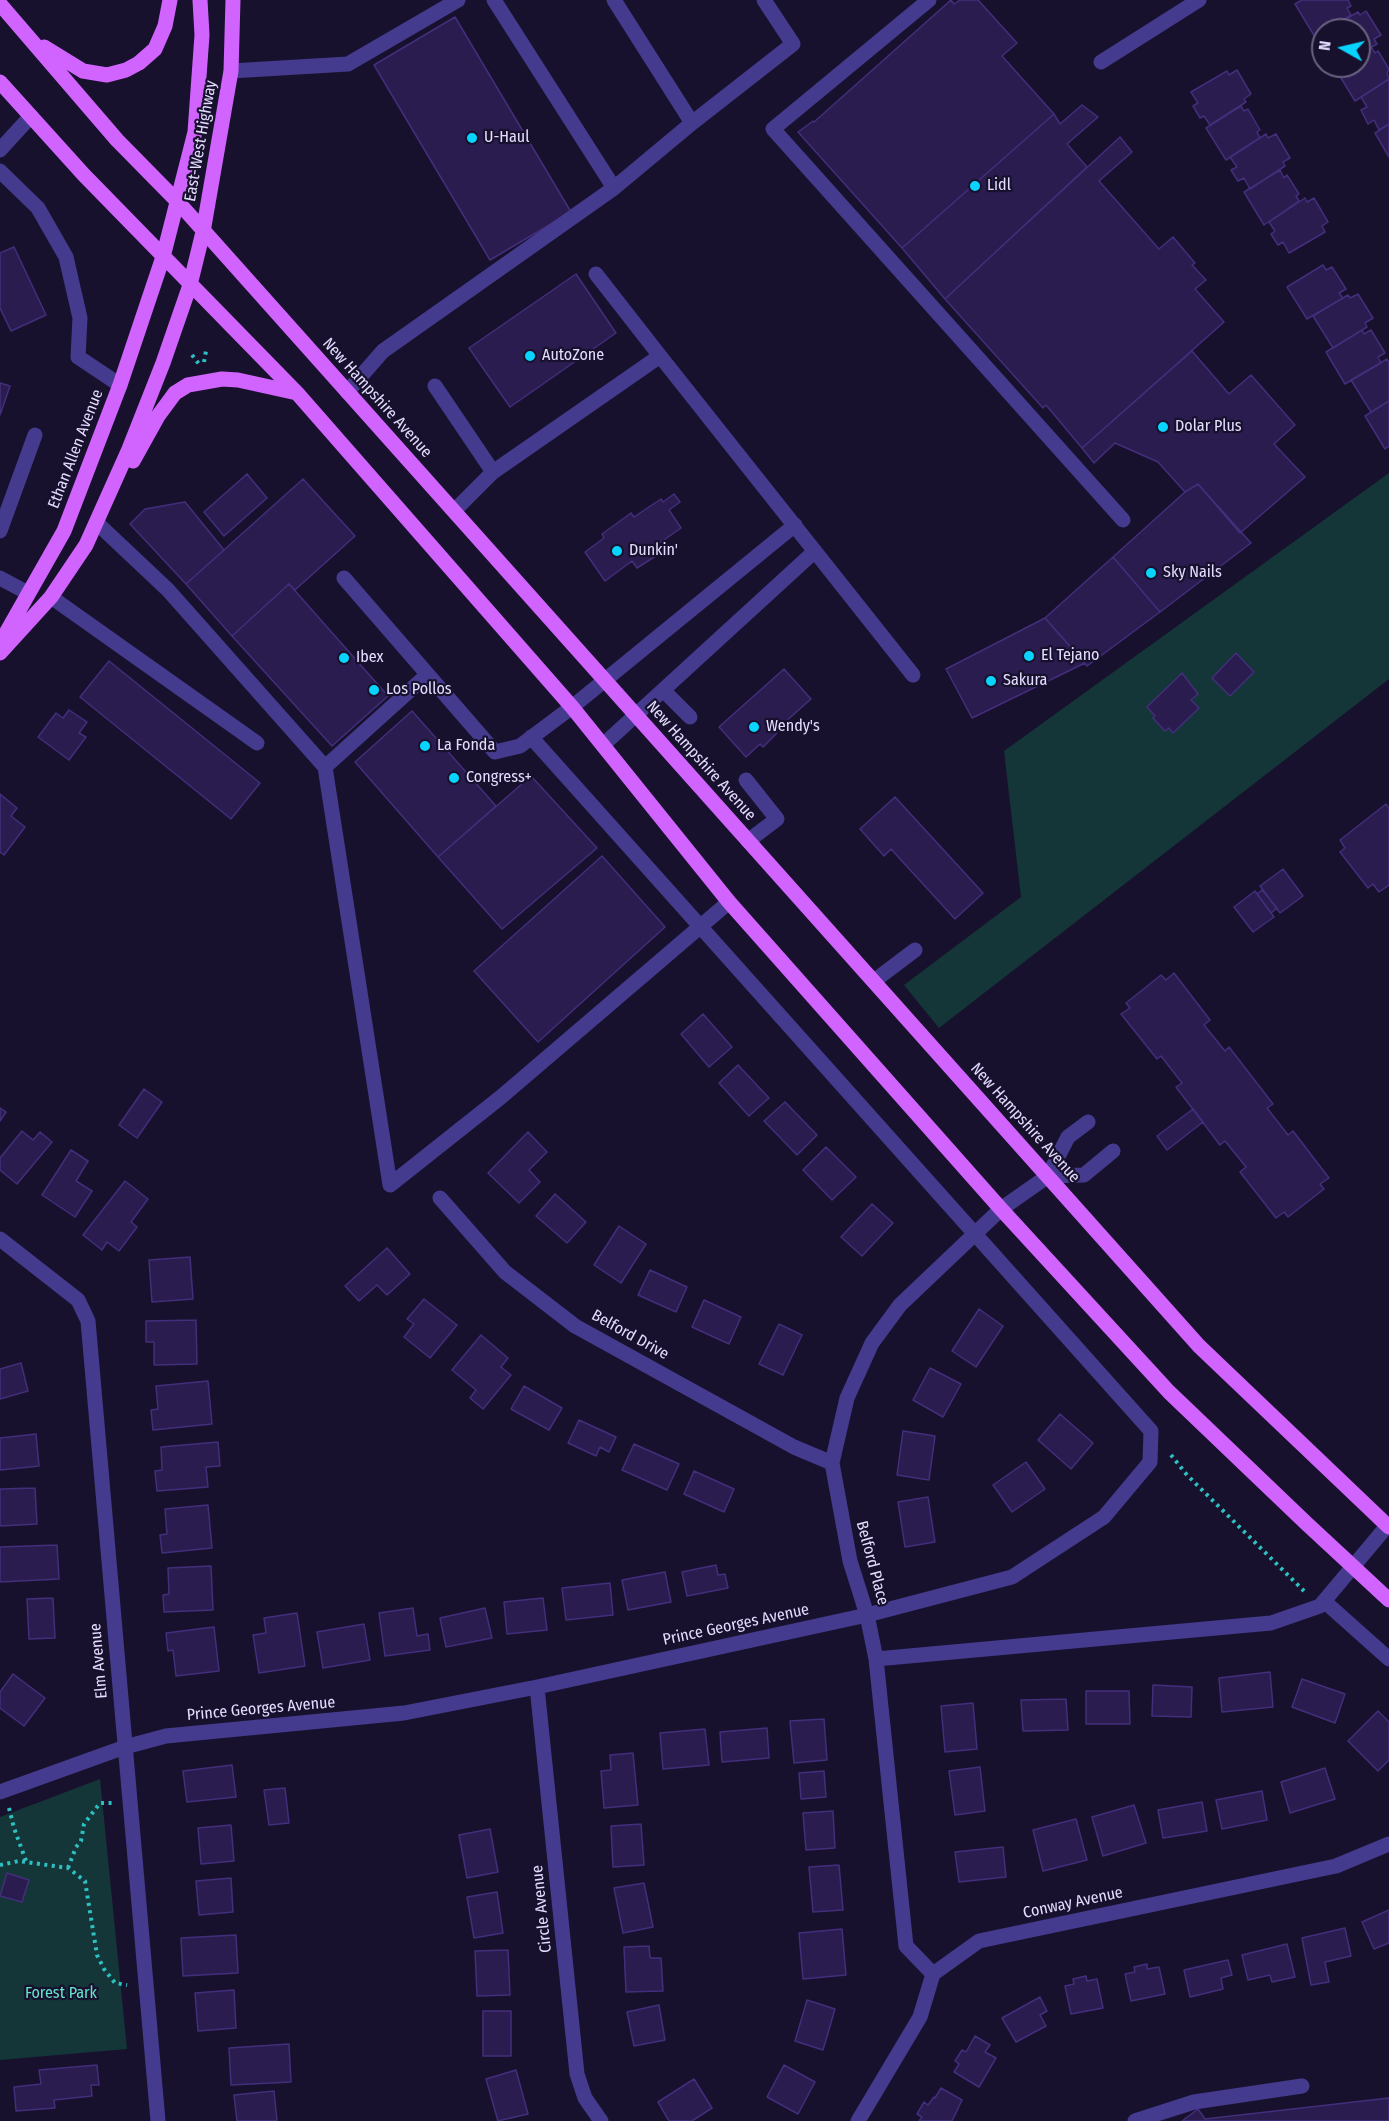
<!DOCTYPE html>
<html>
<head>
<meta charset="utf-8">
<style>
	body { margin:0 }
	#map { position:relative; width:1389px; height:2121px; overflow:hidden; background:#18112d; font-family:"Fira Sans Condensed",sans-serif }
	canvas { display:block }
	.north { position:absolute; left:1311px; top:18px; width:60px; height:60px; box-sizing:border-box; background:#18112d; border:2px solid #6a6381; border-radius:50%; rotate:278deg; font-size:16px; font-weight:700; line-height:24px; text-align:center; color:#e4ddff }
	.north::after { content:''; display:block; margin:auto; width:21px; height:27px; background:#09d4ff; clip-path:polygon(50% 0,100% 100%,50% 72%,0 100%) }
</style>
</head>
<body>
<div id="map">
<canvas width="1389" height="2121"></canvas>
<div class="north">N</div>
</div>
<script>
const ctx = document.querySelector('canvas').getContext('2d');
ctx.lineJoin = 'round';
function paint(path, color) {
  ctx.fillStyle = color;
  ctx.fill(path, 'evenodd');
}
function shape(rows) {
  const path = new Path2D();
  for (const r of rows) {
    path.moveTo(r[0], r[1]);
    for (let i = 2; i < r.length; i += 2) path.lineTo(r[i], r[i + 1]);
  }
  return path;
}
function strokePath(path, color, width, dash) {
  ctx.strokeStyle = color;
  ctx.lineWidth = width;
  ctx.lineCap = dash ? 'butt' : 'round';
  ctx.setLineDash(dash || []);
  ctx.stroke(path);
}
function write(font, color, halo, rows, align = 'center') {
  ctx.font = font + ' "Fira Sans Condensed",sans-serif';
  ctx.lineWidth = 4.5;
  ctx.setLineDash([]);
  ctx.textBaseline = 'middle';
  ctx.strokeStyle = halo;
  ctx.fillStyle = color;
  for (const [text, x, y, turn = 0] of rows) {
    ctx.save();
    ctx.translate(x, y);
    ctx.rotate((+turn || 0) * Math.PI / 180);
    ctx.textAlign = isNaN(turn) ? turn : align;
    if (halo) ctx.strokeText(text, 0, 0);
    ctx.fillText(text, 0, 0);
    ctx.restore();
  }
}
paint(shape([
	[1389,473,1389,679,939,1028,904,985,1021,897,1004,751],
	[100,1779,127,2049,0,2060,0,1817]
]), '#143638');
const building = shape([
	[951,0,954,4,960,0,978,0,1017,43,1002,56,1054,114,902,248,798,132,813,121,814,122,951,0],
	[1302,0,1348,0,1351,6,1347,8,1351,15,1327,30,1323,30,1323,32,1315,37,1295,4,1302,0],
	[1366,11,1381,35,1374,39,1377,44,1359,54,1359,30,1327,30,1358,12,1360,15,1366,11],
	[455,17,571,212,490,260,374,65,455,17],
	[1371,47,1375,53,1378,51,1389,69,1387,73,1389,79,1355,101,1335,68,1338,66,1359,66,1359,54,1371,47],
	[1237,70,1251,94,1244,99,1246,102,1210,125,1204,116,1200,118,1193,106,1198,103,1191,92,1227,71,1229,75,1237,70],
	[1389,79,1389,124,1379,130,1374,120,1368,124,1361,110,1367,107,1361,97,1389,79],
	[1082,105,1098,117,1067,144,1087,167,945,299,902,248,1054,114,1060,124,1082,105],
	[1241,106,1244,111,1248,109,1260,130,1257,132,1260,138,1226,160,1206,128,1241,106],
	[1389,124,1389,157,1375,133,1389,124],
	[1266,134,1268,138,1276,134,1290,158,1283,162,1285,166,1250,189,1244,178,1238,181,1231,170,1237,167,1230,157,1266,134],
	[1120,137,1132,152,1099,181,1159,249,1173,237,1195,263,1192,265,1206,280,1195,289,1224,322,1082,448,1046,405,1043,408,945,299,1120,137],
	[1280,170,1284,178,1287,175,1299,194,1296,196,1299,201,1264,225,1244,192,1280,170],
	[1305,198,1307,202,1314,198,1328,222,1322,226,1325,232,1289,253,1283,242,1278,245,1271,234,1275,231,1269,222,1305,198],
	[14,247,46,315,11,331,0,308,0,253,14,247],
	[1323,265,1326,270,1332,267,1346,289,1339,293,1343,298,1307,319,1287,287,1323,265],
	[576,274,616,333,510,407,469,348,576,274],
	[1358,294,1373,318,1365,323,1367,327,1333,348,1313,316,1348,295,1350,298,1358,294],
	[1362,330,1364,334,1371,330,1385,353,1378,357,1381,363,1345,384,1326,352,1362,330],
	[1192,351,1229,394,1251,375,1295,425,1274,444,1305,477,1240,533,1198,484,1185,492,1158,462,1115,443,1094,463,1082,448,1192,351],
	[1387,359,1389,363,1389,401,1371,412,1351,380,1387,359],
	[0,383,10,386,0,415,0,383],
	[1389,401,1389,446,1385,449,1365,416,1389,401],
	[247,474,267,498,224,536,204,512,247,474],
	[303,479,355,536,295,590,289,584,232,636,186,584,303,479],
	[1198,484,1251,543,1160,612,1113,557,1185,492,1198,484],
	[674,494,680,502,669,510,681,528,654,547,659,554,637,568,632,561,605,581,585,552,604,538,602,534,631,513,634,517,661,499,663,502,674,494],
	[185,502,224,550,186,584,130,524,145,509,185,502],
	[1113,557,1160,612,1087,666,1045,618,1113,557],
	[289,584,388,696,332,746,232,636,289,584],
	[1045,618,1085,663,972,718,946,669,1045,618],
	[1236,653,1254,672,1230,696,1212,678,1236,653],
	[109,661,260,783,231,819,80,697,109,661],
	[784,669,811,699,775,731,777,733,763,747,760,744,746,757,719,727,784,669],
	[1182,673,1198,694,1191,700,1199,708,1173,733,1169,728,1165,731,1153,718,1155,716,1147,707,1182,673],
	[69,710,87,722,79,733,86,737,69,760,38,737,56,713,63,718,69,710],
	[412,711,496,806,438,857,355,762,412,711],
	[531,776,597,848,502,929,438,857,531,776],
	[0,794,17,808,11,816,25,827,4,855,0,852,0,794],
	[895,797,983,893,955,919,891,849,884,856,860,829,895,797],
	[1386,804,1389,808,1389,885,1379,892,1373,884,1368,888,1340,852,1345,848,1340,840,1386,804],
	[602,856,665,927,538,1042,474,971,602,856],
	[1283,869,1303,896,1280,913,1260,886,1283,869],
	[1262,890,1277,908,1271,913,1257,894,1262,890],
	[1255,891,1274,917,1253,932,1234,907,1255,891],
	[1174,973,1210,1020,1204,1025,1225,1051,1229,1047,1273,1104,1267,1108,1288,1135,1293,1131,1329,1178,1320,1184,1324,1189,1288,1217,1284,1212,1276,1218,1240,1172,1246,1167,1225,1141,1220,1145,1176,1087,1182,1083,1161,1056,1157,1059,1121,1014,1130,1008,1126,1003,1161,975,1166,980,1174,973],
	[703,1014,732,1047,709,1067,681,1034,703,1014],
	[738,1065,769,1098,749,1116,719,1083,738,1065],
	[144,1089,162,1102,137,1138,119,1125,144,1089],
	[785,1102,817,1135,797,1155,764,1121,785,1102],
	[0,1108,6,1112,0,1121,0,1108],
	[1193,1109,1203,1122,1167,1150,1157,1136,1193,1109],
	[22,1131,33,1140,40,1132,52,1142,17,1184,0,1170,0,1158,22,1131],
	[528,1132,547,1152,529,1170,540,1182,519,1203,488,1173,528,1132],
	[826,1147,856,1177,832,1200,803,1170,826,1147],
	[71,1150,88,1161,76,1181,92,1191,75,1217,42,1195,71,1150],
	[125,1181,148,1199,131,1222,137,1227,119,1251,107,1242,102,1250,83,1235,125,1181],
	[555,1194,586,1222,567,1243,536,1216,555,1194],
	[872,1204,893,1223,862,1256,841,1237,872,1204],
	[619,1226,646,1244,621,1283,594,1265,619,1226],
	[387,1248,410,1274,387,1295,377,1285,359,1301,345,1286,387,1248],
	[190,1257,193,1299,152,1302,149,1260,190,1257],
	[650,1270,687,1287,676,1312,638,1295,650,1270],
	[424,1299,457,1325,430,1358,404,1337,414,1324,407,1319,424,1299],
	[704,1300,741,1317,729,1344,692,1327,704,1300],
	[979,1309,1003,1326,976,1367,952,1351,979,1309],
	[196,1320,197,1364,154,1365,154,1342,146,1342,146,1321,196,1320],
	[779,1324,802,1335,783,1375,759,1364,779,1324],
	[481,1335,508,1358,501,1367,511,1375,483,1409,470,1398,476,1390,452,1370,481,1335],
	[21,1363,28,1391,0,1399,0,1369,21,1363],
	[930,1368,961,1384,943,1417,913,1400,930,1368],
	[208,1381,212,1424,153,1430,151,1410,158,1409,156,1386,208,1381],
	[524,1386,562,1408,549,1430,511,1409,524,1386],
	[1060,1414,1093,1443,1071,1469,1038,1440,1060,1414],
	[579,1420,616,1437,609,1452,600,1447,596,1456,568,1443,579,1420],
	[903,1431,935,1436,929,1480,897,1475,903,1431],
	[36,1434,39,1466,0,1470,0,1438,36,1434],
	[218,1442,220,1466,206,1467,208,1487,157,1491,155,1471,162,1470,161,1447,218,1442],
	[634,1444,679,1464,667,1490,622,1470,634,1444],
	[1026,1462,1045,1489,1012,1512,993,1485,1026,1462],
	[694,1471,734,1489,724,1512,684,1494,694,1471],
	[35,1488,37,1524,0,1526,0,1489,35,1488],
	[928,1497,935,1542,905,1547,898,1502,928,1497],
	[208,1505,212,1548,162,1553,160,1535,167,1534,165,1509,208,1505],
	[57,1545,59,1579,0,1582,0,1547,57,1545],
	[716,1565,718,1575,725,1574,728,1588,687,1596,682,1572,716,1565],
	[211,1566,213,1610,164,1612,163,1595,169,1594,168,1568,211,1566],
	[665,1572,671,1602,628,1610,622,1580,665,1572],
	[610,1583,613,1615,566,1620,562,1588,610,1583],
	[53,1598,55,1638,29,1639,27,1599,53,1598],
	[543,1598,547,1630,507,1634,504,1602,543,1598],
	[413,1608,417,1636,428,1634,430,1650,385,1656,379,1613,413,1608],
	[485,1608,492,1638,446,1647,440,1618,485,1608],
	[297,1613,305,1666,259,1673,253,1635,266,1633,264,1618,297,1613],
	[364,1624,370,1660,323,1668,317,1632,364,1624],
	[214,1627,219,1671,176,1676,173,1650,168,1651,166,1633,214,1627],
	[1270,1672,1273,1707,1222,1712,1219,1678,1270,1672],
	[13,1674,45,1698,24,1726,0,1708,0,1692,13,1674],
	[1302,1679,1345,1694,1335,1723,1292,1707,1302,1679],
	[1153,1685,1192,1687,1191,1717,1152,1716,1153,1685],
	[1086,1691,1129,1691,1130,1724,1086,1724,1086,1691],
	[1066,1699,1068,1730,1023,1731,1021,1700,1066,1699],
	[973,1703,977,1749,945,1752,941,1706,973,1703],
	[1378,1711,1389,1722,1389,1760,1378,1771,1348,1741,1378,1711],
	[824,1719,827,1760,794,1763,790,1721,824,1719],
	[767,1728,769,1758,722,1762,720,1732,767,1728],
	[705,1729,709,1765,663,1769,660,1733,705,1729],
	[633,1753,638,1805,604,1808,601,1771,611,1770,610,1755,633,1753],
	[232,1765,236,1797,187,1802,183,1771,232,1765],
	[980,1767,985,1811,955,1815,949,1771,980,1767],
	[1325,1768,1335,1799,1290,1813,1281,1782,1325,1768],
	[824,1771,826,1797,801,1799,799,1773,824,1771],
	[285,1788,289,1823,269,1825,264,1790,285,1788],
	[1262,1791,1267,1820,1222,1829,1216,1800,1262,1791],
	[1202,1802,1207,1831,1163,1838,1158,1810,1202,1802],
	[1134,1805,1146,1843,1103,1856,1092,1817,1134,1805],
	[833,1811,835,1848,806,1850,803,1813,833,1811],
	[1076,1819,1087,1860,1043,1871,1033,1830,1076,1819],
	[641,1824,644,1865,613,1867,611,1826,641,1824],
	[231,1825,234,1861,201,1864,198,1828,231,1825],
	[490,1829,498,1872,467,1878,459,1835,490,1829],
	[1003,1847,1006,1877,959,1882,955,1852,1003,1847],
	[839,1865,843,1910,813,1912,809,1867,839,1865],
	[7,1873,29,1880,22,1902,0,1896,7,1873],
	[231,1878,233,1912,199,1915,196,1881,231,1878],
	[644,1883,653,1927,623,1933,614,1888,644,1883],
	[497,1892,503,1933,474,1938,467,1897,497,1892],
	[1389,1910,1389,1943,1374,1949,1362,1922,1389,1910],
	[1345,1928,1351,1956,1325,1962,1329,1982,1311,1985,1302,1938,1345,1928],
	[842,1929,846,1975,803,1979,799,1933,842,1929],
	[236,1935,238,1973,183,1976,181,1938,236,1935],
	[1287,1944,1295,1977,1272,1982,1270,1975,1248,1980,1242,1955,1287,1944],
	[649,1946,650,1958,661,1958,663,1991,626,1992,624,1947,649,1946],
	[508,1950,510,1995,477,1996,475,1951,508,1950],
	[1228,1960,1232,1975,1221,1978,1223,1989,1190,1997,1184,1970,1228,1960],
	[1147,1964,1147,1969,1159,1967,1165,1994,1131,2001,1125,1974,1135,1972,1134,1967,1147,1964],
	[1086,1976,1087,1981,1097,1979,1103,2008,1071,2014,1065,1986,1074,1984,1073,1979,1086,1976],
	[234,1990,236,2028,198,2031,195,1993,234,1990],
	[1040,1997,1047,2011,1040,2015,1046,2026,1016,2042,1002,2018,1040,1997],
	[807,2000,835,2009,823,2050,795,2041,807,2000],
	[659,2005,665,2040,634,2046,627,2012,659,2005],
	[483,2011,511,2011,511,2056,483,2056,483,2011],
	[975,2036,990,2045,985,2052,996,2058,979,2087,954,2072,959,2064,955,2061,962,2050,966,2052,975,2036],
	[289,2044,291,2082,231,2085,229,2048,289,2044],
	[97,2065,99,2085,91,2085,92,2096,54,2100,55,2108,16,2111,14,2087,41,2084,39,2070,97,2065],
	[784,2065,815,2082,798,2114,767,2097,784,2065],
	[516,2070,528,2114,498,2121,486,2079,516,2070],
	[694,2079,712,2108,692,2121,669,2121,658,2102,694,2079],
	[941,2088,962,2100,952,2121,919,2121,922,2117,917,2114,924,2102,928,2105,934,2097,935,2098,941,2088],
	[274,2091,277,2121,237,2121,234,2095,274,2091],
	[1389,2098,1389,2121,1182,2121,1198,2109,1205,2119,1389,2098]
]);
paint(building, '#2a1c4f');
strokePath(building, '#432e7c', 1.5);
strokePath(shape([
	[192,355,199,364],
	[204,362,206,351],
	[1171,1455,1187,1475,1304,1591],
	[9,1808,14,1828,26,1861],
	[0,1865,19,1861,68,1868,85,1881,97,1955,104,1969,115,1983,127,1985],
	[68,1868,76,1847,81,1841,84,1824,100,1803,113,1803]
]), '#2dc1c3', 4, [3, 4.5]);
strokePath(shape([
	[614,0,692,123],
	[929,0,773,129,1123,520],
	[1101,62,1199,0],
	[231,71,348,64,458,0],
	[0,150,31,116],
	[0,171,38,208,66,257,80,318,78,357,120,385],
	[614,188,692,123,793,44,764,0],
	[596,274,660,356,913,675],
	[435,386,493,472],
	[347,392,383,351,614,188,494,0],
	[455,510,493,472,660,356],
	[98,524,168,590,325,767],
	[0,531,35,435],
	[0,578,28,593],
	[344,578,495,752,520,746,572,707,795,525],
	[51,597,257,743],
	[427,675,325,767,390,1185,501,1097,729,902],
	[663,690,690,717],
	[603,745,815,551],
	[746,780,777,819,748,841],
	[874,981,915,950],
	[1048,1176,1084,1175,1113,1151],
	[440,1198,505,1272,575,1326,794,1447,832,1463],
	[0,1239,78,1300,88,1321,158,2121],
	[1324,1601,1389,1659],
	[876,1659,1271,1623,1320,1606,1387,1526],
	[537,1687,577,2074,585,2098,601,2121],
	[0,1792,125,1747,166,1736,404,1713,537,1687,867,1615,1012,1577,1104,1517,1150,1462,1151,1431,531,737],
	[933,1974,906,1946,876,1659,867,1615,850,1561,832,1463,847,1398,872,1343,900,1305,1001,1209,1048,1176,1068,1137,1088,1122],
	[858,2121,920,2017,933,1974,979,1941,1336,1866,1389,1844],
	[1135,2121,1194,2102,1302,2086]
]), '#443b8e', 15);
strokePath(shape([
	[0,4,117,140,178,202,1199,1346,1389,1527],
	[44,47,83,71,107,75,126,70,139,63,155,49,165,26,170,0],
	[0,82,84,175,297,393,572,707,729,902,1001,1209,1169,1392,1306,1523,1389,1600],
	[133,461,158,416,175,393,188,385,222,379,238,380,297,393],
	[1,642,64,531,120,385,163,257,195,132,202,35,200,0],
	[0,653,51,597,86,545,129,449,163,363,190,285,203,232,231,71,233,0]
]), '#d164ff', 15);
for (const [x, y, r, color] of [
	[472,138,6,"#09d4ff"],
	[975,186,6,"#09d4ff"],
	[530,356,6,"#09d4ff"],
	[1163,427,6,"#09d4ff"],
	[617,551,6,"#09d4ff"],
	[1151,573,6,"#09d4ff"],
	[1029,656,6,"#09d4ff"],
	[344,658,6,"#09d4ff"],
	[991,681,6,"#09d4ff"],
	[374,690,6,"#09d4ff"],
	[754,727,6,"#09d4ff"],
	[425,746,6,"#09d4ff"],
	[454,778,6,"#09d4ff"]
]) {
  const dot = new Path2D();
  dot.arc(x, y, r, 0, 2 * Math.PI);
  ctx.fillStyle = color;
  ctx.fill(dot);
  strokePath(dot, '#18112d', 2);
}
write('16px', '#e4ddff', '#18112d', [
	["U-Haul",484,138],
	["Lidl",987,186],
	["AutoZone",542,356],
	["Dolar Plus",1175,427],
	["Dunkin'",629,551],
	["Sky Nails",1163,573],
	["El Tejano",1041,656],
	["Ibex",356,658],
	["Sakura",1003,681],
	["Los Pollos",386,690],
	["Wendy's",766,727],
	["La Fonda",437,746],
	["Congress+",466,778]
], 'left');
write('16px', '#e4ddff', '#18112d', [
	["East-West Highway",201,141,-80],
	["New Hampshire Avenue",377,398,48],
	["Ethan Allen Avenue",76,449,-69],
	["New Hampshire Avenue",701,761,48],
	["New Hampshire Avenue",1025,1123,48],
	["Belford Drive",630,1335,29],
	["Belford Place",872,1563,75],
	["Prince Georges Avenue",736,1625,-12],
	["Elm Avenue",99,1661,-95],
	["Prince Georges Avenue",261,1709,-5],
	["Conway Avenue",1073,1903,-12],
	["Circle Avenue",542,1909,-96]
]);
write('16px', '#63e5ce', '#18112d', [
	["Forest Park",61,1994]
]);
</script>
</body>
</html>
